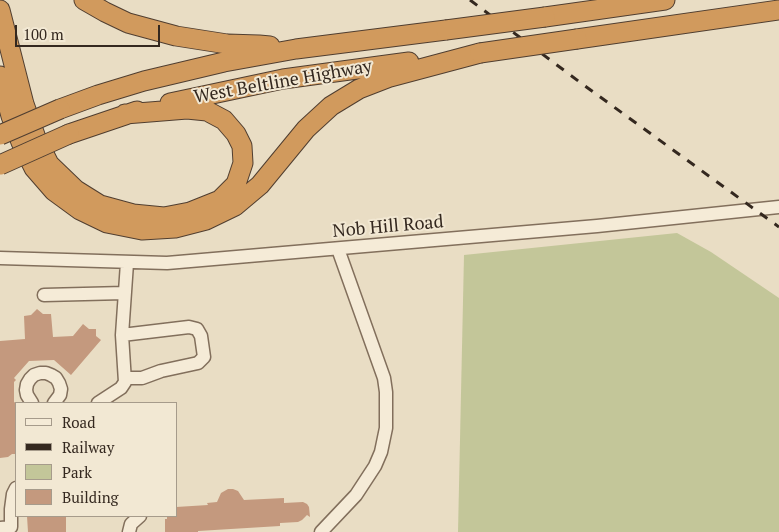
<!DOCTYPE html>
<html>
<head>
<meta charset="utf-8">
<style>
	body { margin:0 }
	#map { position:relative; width:779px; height:532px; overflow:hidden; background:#e9ddc4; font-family:"PT Serif",serif }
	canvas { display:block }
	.legend { position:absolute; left:15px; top:402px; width:162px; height:115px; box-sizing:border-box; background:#f2e8d3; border:1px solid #a69b8b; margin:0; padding:6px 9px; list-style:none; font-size:15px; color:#34281f }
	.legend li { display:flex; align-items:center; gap:10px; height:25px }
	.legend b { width:25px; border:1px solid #a69b8b }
	.scale { position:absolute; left:15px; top:25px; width:145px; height:22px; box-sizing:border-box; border:2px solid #34281f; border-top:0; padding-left:6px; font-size:15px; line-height:18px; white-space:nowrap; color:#34281f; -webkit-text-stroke:4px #f2e8d3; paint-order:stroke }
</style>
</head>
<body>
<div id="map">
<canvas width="779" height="532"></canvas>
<ul class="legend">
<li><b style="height:6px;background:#f5ebd7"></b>Road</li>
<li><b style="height:6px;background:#34281f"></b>Railway</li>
<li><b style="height:14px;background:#c3c699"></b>Park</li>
<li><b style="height:14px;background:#c4997e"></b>Building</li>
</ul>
<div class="scale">100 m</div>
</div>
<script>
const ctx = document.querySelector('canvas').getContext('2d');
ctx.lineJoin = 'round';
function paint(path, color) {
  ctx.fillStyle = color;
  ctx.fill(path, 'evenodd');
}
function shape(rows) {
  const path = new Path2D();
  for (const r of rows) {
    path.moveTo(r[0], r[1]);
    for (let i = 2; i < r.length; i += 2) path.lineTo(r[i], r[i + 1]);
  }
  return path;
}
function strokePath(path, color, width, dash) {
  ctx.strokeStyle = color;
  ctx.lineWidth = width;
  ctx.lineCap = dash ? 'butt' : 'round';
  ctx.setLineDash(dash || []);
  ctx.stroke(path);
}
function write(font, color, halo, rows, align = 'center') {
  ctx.font = font + ' "PT Serif",serif';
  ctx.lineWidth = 4;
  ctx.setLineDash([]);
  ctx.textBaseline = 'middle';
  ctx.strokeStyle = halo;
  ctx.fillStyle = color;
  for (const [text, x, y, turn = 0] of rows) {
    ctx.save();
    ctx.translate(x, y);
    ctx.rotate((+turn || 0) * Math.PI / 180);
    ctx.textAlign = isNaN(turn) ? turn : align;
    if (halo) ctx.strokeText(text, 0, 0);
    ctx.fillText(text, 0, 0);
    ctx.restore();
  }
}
paint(shape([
	[677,233,711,252,779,298,779,532,458,532,464,255]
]), '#c3c699');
paint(shape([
	[37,309,43,314,51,314,53,337,73,336,83,324,89,329,96,329,96,336,101,340,71,375,54,360,29,361,14,378,16,380,14,382,14,402,16,403,16,454,12,454,8,457,0,458,0,341,25,339,24,316,31,315],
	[228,489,233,489,238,491,244,500,284,498,284,503,303,502,307,504,309,507,310,517,307,515,302,520,298,522,280,523,280,526,198,531,198,532,165,532,165,519,167,519,167,516,176,516,176,507,208,505,207,503,217,502,221,493],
	[27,516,66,516,66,532,28,532]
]), '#c4997e');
const minor = shape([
	[0,258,167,263,597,226,779,207],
	[44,295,124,293],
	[122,335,189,327,197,329,201,336,204,357,198,363,161,371,142,378,126,378],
	[32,403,27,395,26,390,27,384,30,379,34,375,40,373,46,373,51,375,56,378,59,383,61,389,60,395,54,403],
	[98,403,121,388,125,382,122,335,127,263],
	[0,528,11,527,11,509,13,494,16,488],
	[129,532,131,524,140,516],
	[321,532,356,495,375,466,381,452,386,428,386,392,384,378,338,249]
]);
const highway = shape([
	[84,0,105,12,128,23,176,36,227,44,259,45,270,46],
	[0,10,24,104,36,138,49,164,76,190,100,205,133,214,164,217,190,212,220,200,236,184,243,163,242,146,236,134,224,120,207,111,187,109,125,114],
	[545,17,665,0],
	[577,39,779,10],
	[0,76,11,116,21,142,34,168,54,191,80,210,107,223,142,230,175,228,206,220,235,206,260,185,306,129,331,106,359,89,390,77,480,53],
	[170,103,283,79,409,62],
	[60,109,98,95,144,81,224,62,296,49,446,30],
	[69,134,137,111]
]);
strokePath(minor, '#826f5c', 15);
strokePath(highway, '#503e30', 21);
strokePath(minor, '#f5ebd7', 12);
strokePath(highway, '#d19a5d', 19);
strokePath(shape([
	[470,0,581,83,779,227]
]), '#34281f', 3, [9, 9]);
const highwayBridge = shape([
	[446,30,545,17],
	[480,53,577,39],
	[0,135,60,109],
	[0,165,69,134]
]);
strokePath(highwayBridge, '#503e30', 21, []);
strokePath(highwayBridge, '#d19a5d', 19);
write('18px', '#34281f', '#f2e8d3', [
	["West Beltline Highway",283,82,-10],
	["Nob Hill Road",388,227,-5]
]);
</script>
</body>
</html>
